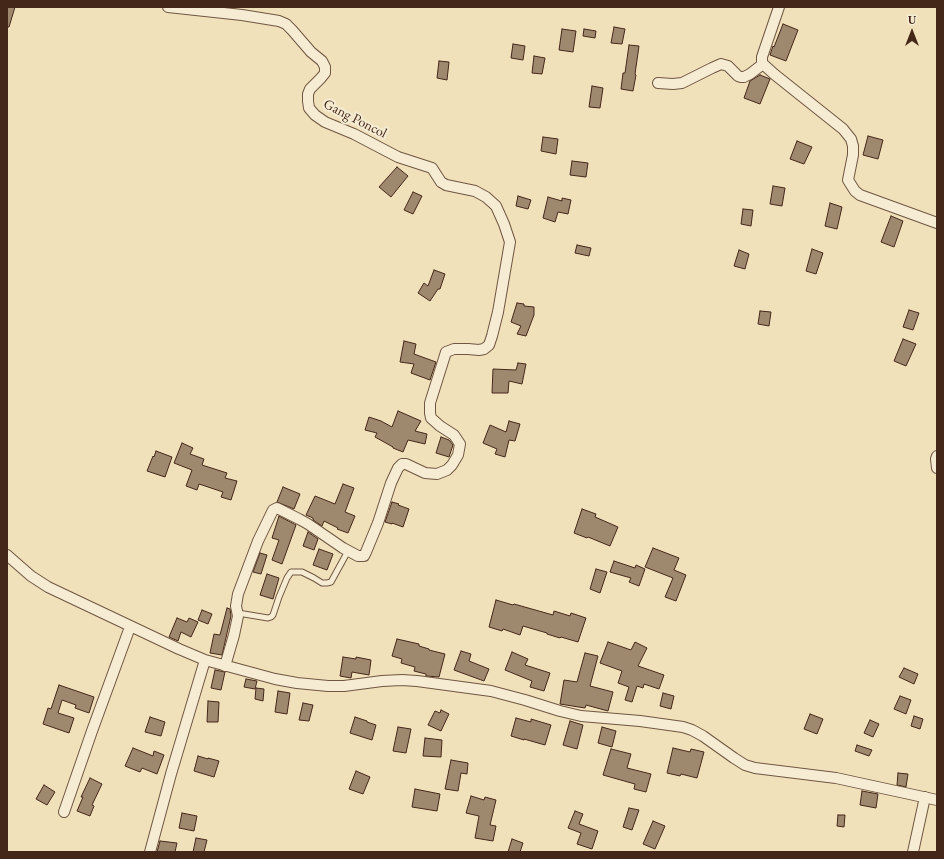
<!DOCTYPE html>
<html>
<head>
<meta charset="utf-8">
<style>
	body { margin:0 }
	#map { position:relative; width:944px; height:859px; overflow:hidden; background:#f0e1bb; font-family:"EB Garamond",serif }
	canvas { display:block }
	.frame { position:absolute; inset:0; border:8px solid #45271a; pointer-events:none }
	.north { position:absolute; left:892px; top:12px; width:40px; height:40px; -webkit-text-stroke:3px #f5ecd3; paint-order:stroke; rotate:0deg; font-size:11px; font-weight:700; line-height:16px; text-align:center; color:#45271a }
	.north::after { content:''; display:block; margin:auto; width:14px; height:18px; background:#45271a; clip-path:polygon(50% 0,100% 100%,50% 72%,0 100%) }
</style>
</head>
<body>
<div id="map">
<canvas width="944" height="859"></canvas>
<div class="frame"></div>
<div class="north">U</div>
</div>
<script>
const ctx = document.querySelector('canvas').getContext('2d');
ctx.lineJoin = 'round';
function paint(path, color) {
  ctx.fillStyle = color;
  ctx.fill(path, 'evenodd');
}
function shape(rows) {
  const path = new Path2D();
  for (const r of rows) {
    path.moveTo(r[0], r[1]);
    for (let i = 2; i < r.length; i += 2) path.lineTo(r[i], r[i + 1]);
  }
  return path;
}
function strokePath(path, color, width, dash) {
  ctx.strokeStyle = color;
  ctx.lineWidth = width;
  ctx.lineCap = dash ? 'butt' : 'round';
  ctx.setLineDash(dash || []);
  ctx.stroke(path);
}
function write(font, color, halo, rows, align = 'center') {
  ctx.font = font + ' "EB Garamond",serif';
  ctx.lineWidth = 4;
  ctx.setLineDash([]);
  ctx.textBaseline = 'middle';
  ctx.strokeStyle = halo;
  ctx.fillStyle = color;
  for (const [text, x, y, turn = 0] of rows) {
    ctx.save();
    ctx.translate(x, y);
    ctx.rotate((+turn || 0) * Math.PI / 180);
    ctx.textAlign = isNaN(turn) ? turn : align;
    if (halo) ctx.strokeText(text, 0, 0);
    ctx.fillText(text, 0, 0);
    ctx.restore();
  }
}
const building = shape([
	[7,7,15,7,9,27,7,27,7,7],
	[783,24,798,30,786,61,770,55,773,46,774,47,783,24],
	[614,27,625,29,622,44,611,43,614,27],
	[562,29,576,31,573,52,559,50,562,29],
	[584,29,596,31,595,38,583,36,584,29],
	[513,44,525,46,523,60,511,58,513,44],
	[629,45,639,46,635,74,636,75,633,91,621,89,623,73,625,73,629,45],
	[534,56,545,58,542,74,532,73,534,56],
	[439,61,449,62,447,80,437,78,439,61],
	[760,75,770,79,760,104,744,98,750,81,760,75],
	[592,86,603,88,600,108,589,107,592,86],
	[868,136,883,140,878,159,863,155,868,136],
	[543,137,558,139,556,154,541,151,543,137],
	[797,141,812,147,804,164,790,159,797,141],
	[572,161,588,163,586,177,570,175,572,161],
	[397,167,408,176,391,197,379,187,397,167],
	[773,186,785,188,782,206,770,204,773,186],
	[413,192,422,196,413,214,404,210,413,192],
	[518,196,531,200,528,209,516,206,518,196],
	[548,197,562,201,562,198,571,200,568,214,558,212,555,222,543,218,548,197],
	[830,203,842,207,837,229,825,226,830,203],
	[743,209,753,210,751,226,741,224,743,209],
	[891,216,903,221,894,247,881,242,891,216],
	[577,245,591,248,589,256,575,253,577,245],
	[812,249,823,253,816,274,806,271,812,249],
	[739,250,749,254,745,269,734,266,739,250],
	[434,270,445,274,440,289,438,289,430,301,418,293,424,283,428,286,434,270],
	[517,303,524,304,524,306,534,307,534,315,526,336,517,334,521,326,511,322,517,303],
	[909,310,919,313,913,330,903,327,909,310],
	[760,311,771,312,769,326,758,324,760,311],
	[903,339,916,344,906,366,894,361,903,339],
	[404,341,416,344,414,354,436,362,430,380,411,373,414,364,400,362,404,341],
	[518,363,526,364,522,384,509,381,508,393,492,393,493,369,516,370,518,363],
	[398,411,421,421,415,431,427,434,425,444,408,440,403,452,393,448,393,447,375,437,377,433,365,430,369,417,381,421,392,427,398,411],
	[509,421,520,424,515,441,509,440,505,457,495,454,497,449,483,443,490,425,506,432,509,421],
	[441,437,449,440,453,445,449,457,436,453,441,437],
	[182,443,193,448,190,454,204,459,202,465,227,473,225,478,237,481,231,500,221,497,223,492,199,484,197,490,186,486,192,470,174,463,182,443],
	[156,451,172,457,165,477,147,471,153,456,154,457,156,451],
	[343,484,354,488,345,512,355,516,348,533,337,529,338,528,324,521,322,526,313,520,313,518,306,515,315,496,335,504,343,484],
	[283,487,300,494,294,509,277,502,283,487],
	[392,502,399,504,398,505,409,509,403,527,392,523,392,524,385,522,392,502],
	[582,509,596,514,595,517,618,527,610,546,588,537,587,538,574,533,582,509],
	[279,516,296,525,282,564,272,560,279,540,272,538,279,516],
	[308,532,318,539,314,550,303,546,308,532],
	[653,548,679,558,674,570,686,575,676,601,665,597,673,578,645,567,653,548],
	[319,549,333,554,327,570,313,565,319,549],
	[260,553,267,555,261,574,253,572,260,553],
	[614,561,635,568,636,565,645,569,639,586,629,582,631,578,610,572,614,561],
	[596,569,607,572,600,593,590,589,596,569],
	[267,574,279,578,273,599,260,595,267,574],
	[496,600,513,605,514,604,553,615,554,611,570,616,571,613,586,618,578,642,561,637,560,638,547,634,547,633,523,626,520,635,503,629,502,631,489,627,496,600],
	[227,608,230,609,231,616,222,655,210,653,214,634,220,635,227,608],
	[202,610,212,614,208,624,198,620,202,610],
	[177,618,187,622,189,618,198,622,191,637,181,632,178,641,169,637,177,618],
	[397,639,419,644,419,646,429,649,429,650,445,654,439,677,426,676,426,674,414,671,415,667,401,663,402,659,392,656,397,639],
	[608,642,631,650,635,642,647,648,638,666,664,675,659,689,644,684,643,688,637,686,632,702,625,700,629,687,618,683,622,671,600,663,608,642],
	[461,651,471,654,469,661,489,669,484,681,454,670,461,651],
	[512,652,528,659,525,665,550,673,544,691,530,687,532,681,505,670,512,652],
	[585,653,598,656,590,686,613,692,608,711,586,705,585,708,560,704,564,680,577,682,585,653],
	[343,657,356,659,356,657,371,660,369,675,352,672,351,678,340,676,343,657],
	[904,668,918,674,914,684,899,677,904,668],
	[215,670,225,672,221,690,211,688,215,670],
	[246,679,257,681,255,689,244,687,246,679],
	[59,685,94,697,89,713,75,708,76,705,62,700,58,713,74,718,69,733,43,724,48,708,51,709,59,685],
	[256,688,264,689,263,701,255,699,256,688],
	[278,691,290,693,287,714,275,712,278,691],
	[663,693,674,696,671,709,660,706,663,693],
	[900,696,911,700,906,714,894,709,900,696],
	[208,701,219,702,218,722,207,722,208,701],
	[303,703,313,705,309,721,299,720,303,703],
	[441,710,449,714,441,731,428,725,435,711,440,713,441,710],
	[810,714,823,719,817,734,804,729,810,714],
	[914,716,923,719,920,729,911,726,914,716],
	[150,717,165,722,161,736,145,732,150,717],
	[355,717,367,721,367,722,376,725,372,740,350,733,355,717],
	[516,718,531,722,531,719,551,725,545,745,524,739,524,740,511,736,516,718],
	[870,720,879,724,873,737,864,733,870,720],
	[570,721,583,725,577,749,563,745,570,721],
	[398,727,411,729,406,753,393,751,398,727],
	[602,727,616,731,612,747,598,743,602,727],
	[425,738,442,740,441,757,423,756,425,738],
	[857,745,872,750,869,756,855,751,857,745],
	[133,748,153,756,154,751,164,755,157,774,142,768,140,772,125,766,133,748],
	[673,748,690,752,691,749,704,752,697,778,681,774,680,776,667,773,673,748],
	[611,749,631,754,627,768,651,774,646,792,634,789,635,784,603,775,611,749],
	[198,756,208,759,208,758,219,761,214,777,194,771,198,756],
	[451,760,468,763,467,774,461,773,458,791,445,789,451,760],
	[356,771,370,777,363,794,349,789,356,771],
	[898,773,908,774,906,787,897,785,898,773],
	[90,778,102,784,92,805,94,806,90,816,77,811,83,797,81,797,90,778],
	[44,785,55,792,47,805,36,799,44,785],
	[415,789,440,794,437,811,412,807,415,789],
	[862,791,878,794,876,808,860,805,862,791],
	[471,796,484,800,485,797,496,800,490,825,496,826,493,841,475,838,479,816,466,813,471,796],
	[629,808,639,810,632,830,623,827,629,808],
	[575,811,583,814,579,824,598,831,592,849,577,844,581,833,568,828,575,811],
	[182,813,197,816,194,831,179,828,182,813],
	[838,815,845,815,844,827,837,826,838,815],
	[653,821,665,826,655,849,643,844,653,821],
	[196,838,207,840,204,852,193,852,196,838],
	[512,839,523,843,520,852,508,852,512,839],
	[160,841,177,843,175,852,157,852,160,841]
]);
paint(building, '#9e886e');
strokePath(building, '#45271a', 1);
const service = shape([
	[238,613,268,618,271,617,273,615,279,597,287,578,291,572,302,572,314,578,322,583,327,583,331,582,348,551]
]);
const minor = shape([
	[168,7,242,15,279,21,286,24,292,30,311,52,322,61,325,67,325,73,321,78,310,89,308,94,308,101,309,108,315,115,325,122,354,134,398,157,432,168,441,182,446,185,475,191,486,197,496,206,504,224,510,242,498,312,492,336,489,345,484,349,479,350,468,349,454,349,446,352,430,403,430,413,431,418,440,426,454,435,460,444,458,455,452,465,447,470,437,474,425,473,406,464,402,464,398,468,391,483,378,523,366,552,364,556,358,556,343,548,308,524,299,519,277,508,273,510,258,541,238,594,236,606,238,616,234,635,225,666],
	[779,7,762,57,762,63,763,64,774,74,843,129,851,139,853,146,853,155,848,180,855,191,860,195,937,223],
	[658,83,673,84,682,83,712,68,721,64,728,66,738,76,741,77,744,77,750,74,763,64],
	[937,456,936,459,937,468],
	[7,555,31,576,48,587,179,649,205,660,275,679,297,683,328,686,344,686,382,681,402,680,417,681,491,691,525,700,560,711,581,716,640,721,683,727,692,730,703,736,734,758,745,765,755,768,836,778,937,800],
	[64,812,92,731,130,627],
	[150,852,171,774,205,660],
	[913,852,925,797]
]);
strokePath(service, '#705642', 7);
strokePath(minor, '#705642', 12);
strokePath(service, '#f5ecd3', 5);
strokePath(minor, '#f5ecd3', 10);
write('14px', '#45271a', '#f5ecd3', [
	["Gang Poncol",355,119,27]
]);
</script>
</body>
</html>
